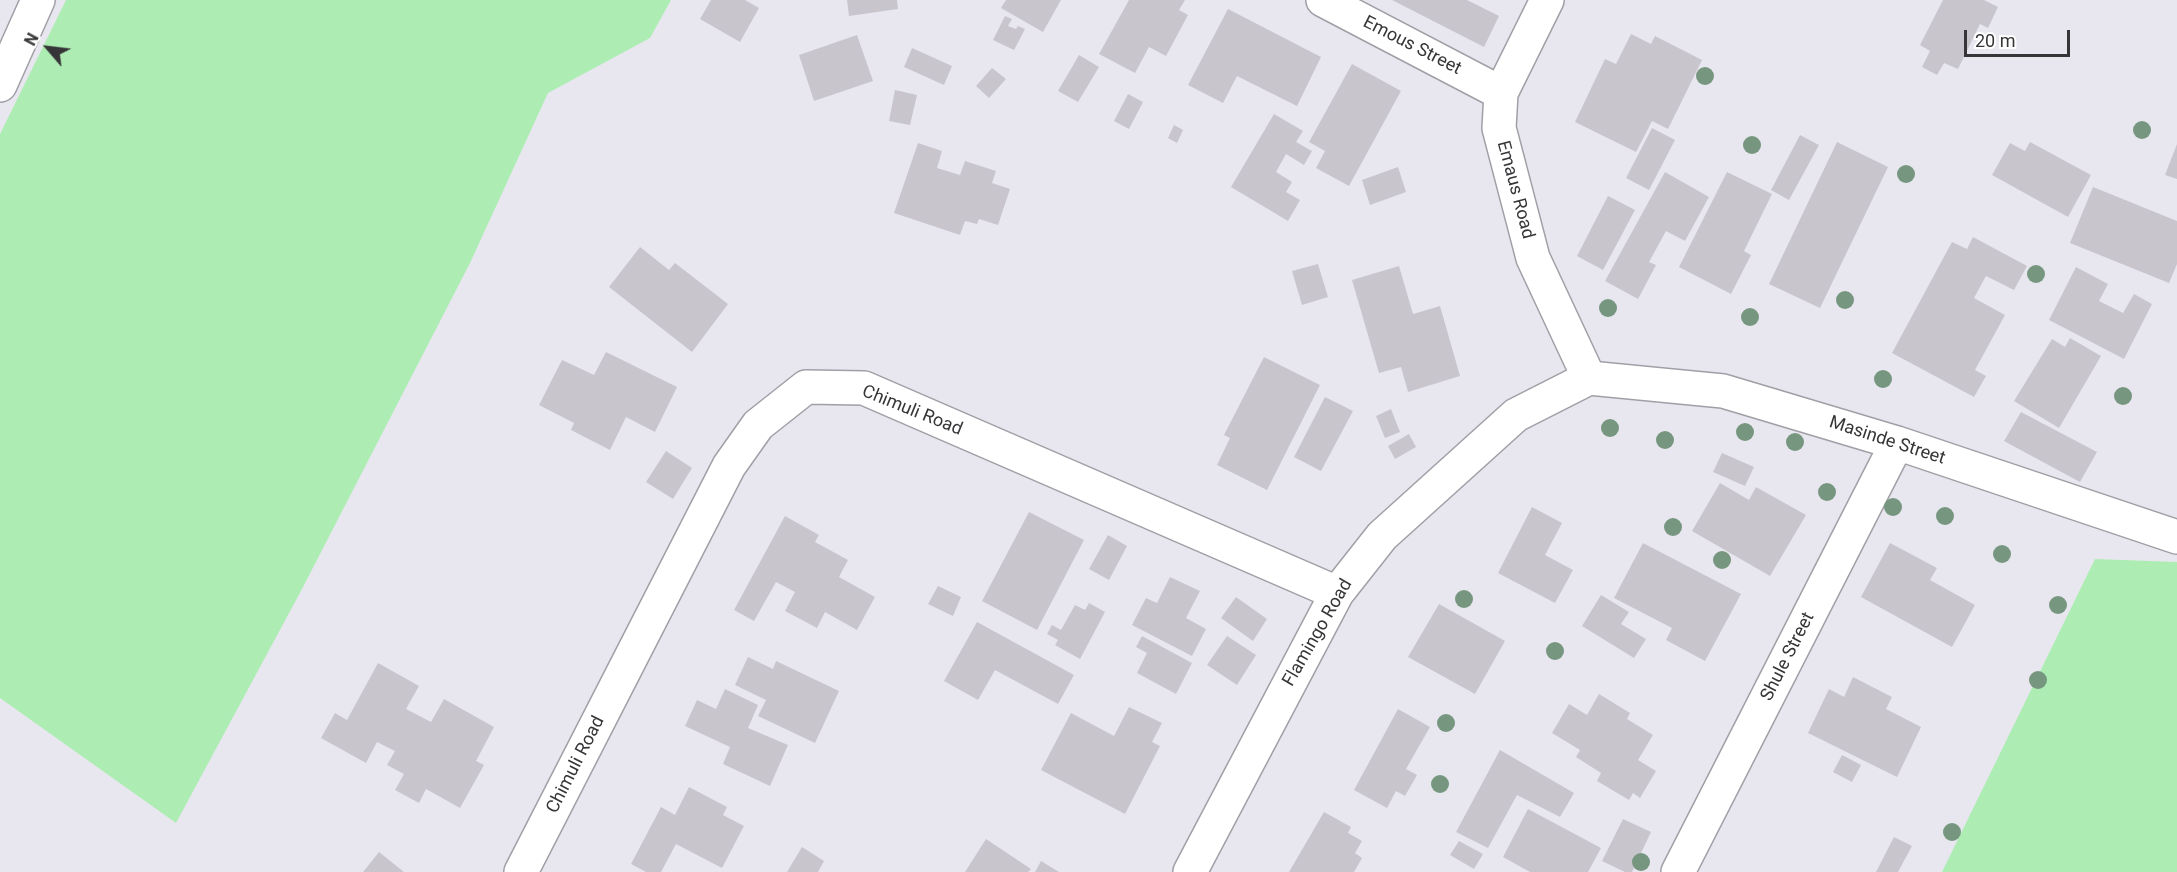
<!DOCTYPE html>
<html>
<head>
<meta charset="utf-8">
<style>
	body { margin:0 }
	#map { position:relative; width:2177px; height:872px; overflow:hidden; background:#e8e7ef; font-family:Roboto,sans-serif }
	canvas { display:block }
	.north { position:absolute; left:18px; top:18px; width:60px; height:60px; -webkit-text-stroke:4px #fff; paint-order:stroke; rotate:298deg; font-size:16px; font-weight:700; line-height:24px; text-align:center; color:#363538 }
	.north::after { content:''; display:block; margin:auto; width:21px; height:27px; background:#363538; clip-path:polygon(50% 0,100% 100%,50% 72%,0 100%) }
	.scale { position:absolute; left:1964px; top:30px; width:106px; height:27px; box-sizing:border-box; border:3px solid #363538; border-top:0; padding-left:8px; font-size:18px; line-height:21px; white-space:nowrap; color:#363538; -webkit-text-stroke:4px #fff; paint-order:stroke }
</style>
</head>
<body>
<div id="map">
<canvas width="2177" height="872"></canvas>
<div class="north">N</div>
<div class="scale">20 m</div>
</div>
<script>
const ctx = document.querySelector('canvas').getContext('2d');
ctx.lineJoin = 'round';
function paint(path, color) {
  ctx.fillStyle = color;
  ctx.fill(path, 'evenodd');
}
function shape(rows) {
  const path = new Path2D();
  for (const r of rows) {
    path.moveTo(r[0], r[1]);
    for (let i = 2; i < r.length; i += 2) path.lineTo(r[i], r[i + 1]);
  }
  return path;
}
function strokePath(path, color, width, dash) {
  ctx.strokeStyle = color;
  ctx.lineWidth = width;
  ctx.lineCap = dash ? 'butt' : 'round';
  ctx.setLineDash(dash || []);
  ctx.stroke(path);
}
function write(font, color, halo, rows, align = 'center') {
  ctx.font = font + ' Roboto,sans-serif';
  ctx.lineWidth = 4.5;
  ctx.setLineDash([]);
  ctx.textBaseline = 'middle';
  ctx.strokeStyle = halo;
  ctx.fillStyle = color;
  for (const [text, x, y, turn = 0] of rows) {
    ctx.save();
    ctx.translate(x, y);
    ctx.rotate((+turn || 0) * Math.PI / 180);
    ctx.textAlign = isNaN(turn) ? turn : align;
    if (halo) ctx.strokeText(text, 0, 0);
    ctx.fillText(text, 0, 0);
    ctx.restore();
  }
}
paint(shape([
	[66,0,671,0,650,38,548,93,470,263,302,589,176,823,0,698,0,134],
	[2095,559,2177,562,2177,872,1942,872]
]), '#adedb3');
paint(shape([
	[711,0,745,0,759,8,740,42,700,19],
	[847,0,897,0,898,9,849,16],
	[1006,0,1061,0,1043,32,1001,8],
	[1129,0,1185,0,1179,10,1188,15,1166,56,1149,47,1135,73,1099,54],
	[1392,0,1467,0,1499,16,1484,47],
	[1943,0,1984,0,1998,7,1988,28,1980,24,1958,69,1944,63,1937,75,1922,67,1930,51,1920,45],
	[1228,9,1321,57,1297,106,1237,76,1223,103,1188,85],
	[1005,16,1012,19,1008,26,1016,29,1018,26,1025,29,1014,50,993,40],
	[1631,34,1651,44,1655,36,1702,60,1668,129,1652,121,1636,152,1575,122,1605,59,1616,64],
	[857,35,873,81,814,101,799,55],
	[912,48,952,66,944,85,904,67],
	[1079,55,1099,67,1078,102,1058,91],
	[1352,64,1401,91,1349,186,1316,168,1325,151,1309,142],
	[992,68,1006,79,989,98,976,86],
	[895,90,917,95,910,125,889,121],
	[1128,94,1143,102,1129,129,1114,121],
	[1274,114,1303,131,1296,142,1312,151,1304,165,1286,154,1276,172,1292,182,1286,192,1300,200,1288,221,1231,187],
	[1174,125,1183,130,1177,143,1168,138],
	[1652,128,1675,140,1649,190,1626,178],
	[1800,135,1819,145,1789,200,1771,190],
	[1837,142,1888,167,1820,308,1769,284],
	[2030,142,2091,175,2068,217,1992,175,2010,143,2025,151],
	[918,143,942,151,937,168,960,175,965,161,996,171,992,183,1010,189,998,225,979,219,977,224,965,221,960,235,894,213],
	[2177,144,2177,179,2165,175],
	[1398,167,1406,192,1370,205,1362,180],
	[1665,172,1709,197,1685,241,1666,231,1649,262,1656,265,1638,299,1605,281],
	[1727,172,1772,194,1744,251,1751,255,1731,294,1679,267],
	[2093,187,2177,221,2177,264,2169,283,2070,243],
	[1608,196,1635,210,1603,270,1577,256],
	[1973,237,2027,266,2014,290,1986,276,1974,298,2005,315,1975,370,1986,376,1974,397,1892,353,1952,242,1967,249],
	[640,247,669,270,675,263,728,304,692,352,609,287],
	[1318,264,1328,297,1302,305,1292,271],
	[1399,266,1413,314,1440,306,1460,376,1408,392,1401,367,1379,373,1352,280],
	[2076,267,2108,284,2099,301,2123,313,2134,294,2152,304,2124,359,2049,320],
	[2070,338,2101,356,2059,428,2014,401,2052,339,2065,347],
	[606,352,677,387,655,432,626,417,610,450,571,430,574,423,539,405,562,360,594,375],
	[1264,357,1320,385,1267,490,1217,465,1230,438,1224,435],
	[1325,397,1353,411,1321,471,1294,457],
	[1391,409,1400,432,1385,438,1376,416],
	[2021,412,2097,452,2080,482,2004,441],
	[1409,434,1416,447,1395,459,1388,446],
	[666,451,692,468,673,499,646,482],
	[1722,453,1754,467,1745,486,1713,472],
	[1720,483,1749,500,1756,487,1806,515,1770,576,1692,531],
	[1532,507,1562,523,1545,555,1573,570,1555,603,1498,573],
	[1029,512,1084,540,1037,630,982,601],
	[785,516,819,535,815,542,848,560,839,577,875,597,857,630,825,612,817,628,785,611,795,592,776,582,754,621,734,610],
	[1108,535,1127,546,1109,580,1089,569],
	[1643,543,1741,594,1705,661,1666,640,1672,628,1614,598],
	[1890,543,1937,568,1930,580,1975,605,1952,647,1861,597],
	[1170,577,1200,591,1186,618,1206,629,1192,656,1132,625,1146,598,1157,603],
	[938,586,961,597,953,616,928,604],
	[1601,595,1629,612,1621,624,1646,639,1634,658,1582,626],
	[1236,597,1267,619,1253,641,1221,618],
	[1089,603,1105,612,1080,659,1055,645,1058,640,1047,634,1052,625,1061,630,1075,605,1085,610],
	[1439,604,1505,641,1475,694,1408,657],
	[977,622,1074,675,1058,704,995,670,978,700,944,681],
	[1142,636,1192,663,1176,694,1137,673,1147,653,1136,647],
	[1227,636,1256,655,1237,685,1207,665],
	[748,657,773,669,776,661,839,691,815,743,758,716,766,700,735,685],
	[378,663,419,686,406,709,431,722,444,699,494,727,476,761,484,765,460,808,426,789,419,803,395,790,404,774,387,765,395,751,377,742,366,763,321,738,335,713,347,720],
	[1853,677,1892,697,1886,709,1921,727,1897,777,1808,733,1829,689,1844,697],
	[725,689,758,705,748,728,788,745,770,786,723,764,730,747,685,726,697,700,716,709],
	[1599,694,1630,713,1627,719,1653,735,1638,760,1656,771,1640,798,1633,793,1629,800,1597,781,1601,773,1576,757,1580,750,1552,733,1569,704,1587,715],
	[1129,707,1162,723,1152,742,1160,746,1125,814,1041,770,1071,713,1114,736],
	[1398,709,1430,727,1406,769,1417,775,1405,796,1396,791,1387,808,1354,790],
	[1500,750,1574,793,1560,817,1517,795,1488,848,1456,832],
	[1842,755,1861,765,1852,782,1833,772],
	[689,787,727,807,723,815,744,826,722,868,676,844,661,872,646,872,631,864,661,807,675,815],
	[1528,809,1601,848,1588,872,1530,872,1503,857],
	[1324,812,1351,827,1348,833,1362,841,1355,853,1362,858,1354,872,1289,872],
	[1623,819,1651,832,1632,872,1625,872,1602,861],
	[1894,837,1912,846,1898,872,1876,872],
	[986,839,1031,869,1028,872,965,872],
	[1459,841,1483,854,1474,869,1450,855],
	[802,847,824,861,818,872,787,872],
	[379,852,404,872,363,872],
	[1041,861,1059,872,1035,872]
]), '#c8c5cd');
const minor = shape([
	[1323,0,1501,93],
	[1547,0,1501,93,1499,128,1533,258,1589,378],
	[0,85,38,0],
	[1589,378,1723,391,1897,443,2177,537],
	[521,872,729,466,758,425,806,387,864,388,1337,593],
	[1190,872,1337,593,1382,536,1516,415,1589,378],
	[1678,872,1897,443]
]);
strokePath(minor, '#a09fa6', 36);
strokePath(minor, '#fff', 33);
ctx.fillStyle = '#779680';
for (const [x, y] of [
	[1705,76],
	[2142,130],
	[1752,145],
	[1906,174],
	[2036,274],
	[1845,300],
	[1608,308],
	[1750,317],
	[1883,379],
	[2123,396],
	[1610,428],
	[1745,432],
	[1665,440],
	[1795,442],
	[1827,492],
	[1893,507],
	[1945,516],
	[1673,527],
	[2002,554],
	[1722,560],
	[1464,599],
	[2058,605],
	[1555,651],
	[2038,680],
	[1446,723],
	[1440,784],
	[1952,832],
	[1641,862]
]) {
  ctx.beginPath();
  ctx.arc(x, y, 9, 0, 2 * Math.PI);
  ctx.fill();
}
write('18px', '#363538', '#fff', [
	["Emous Street",1412,46,27],
	["Emaus Road",1515,190,75],
	["Chimuli Road",912,411,22],
	["Masinde Street",1887,441,18],
	["Flamingo Road",1318,633,-60],
	["Shule Street",1788,657,-63],
	["Chimuli Road",576,765,-63]
]);
</script>
</body>
</html>
